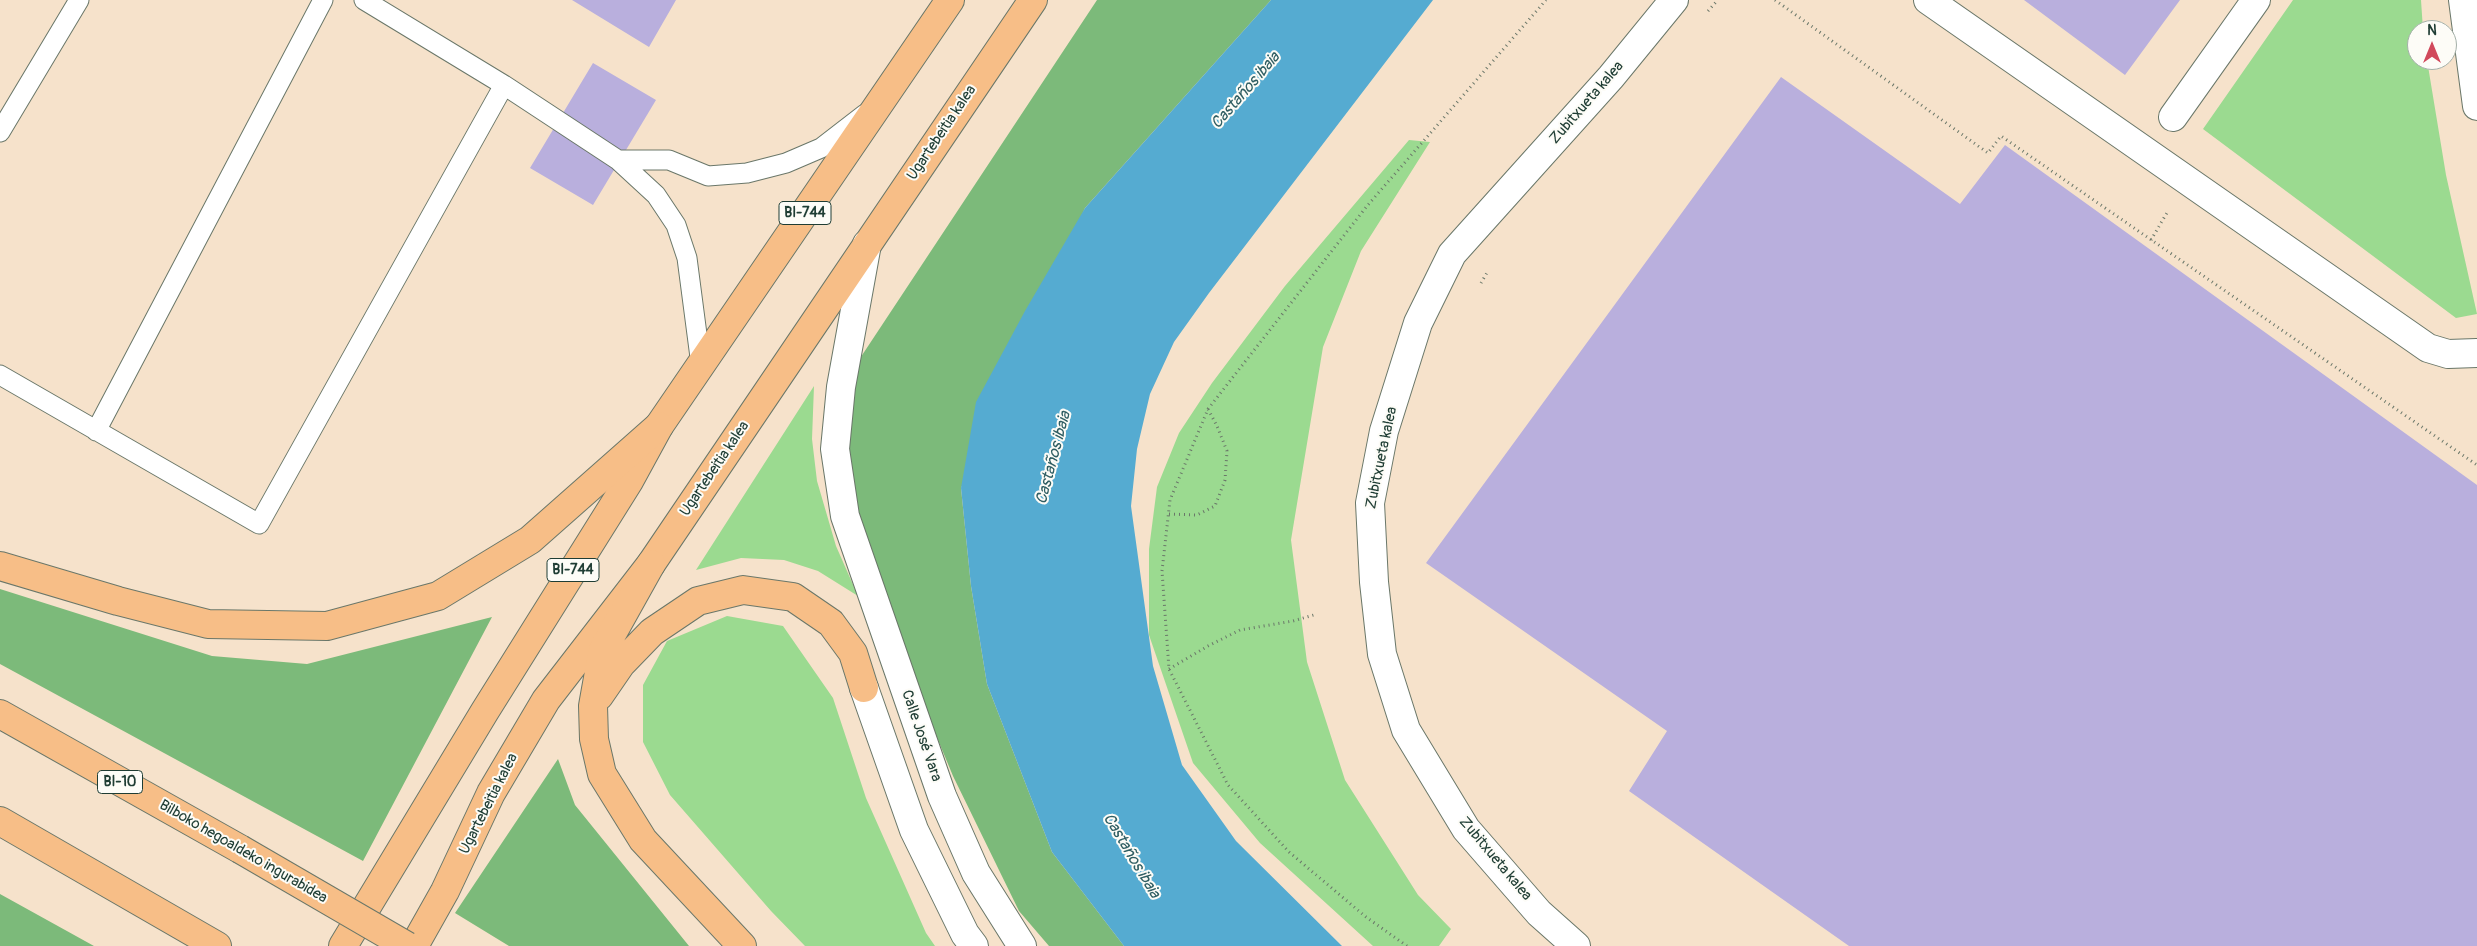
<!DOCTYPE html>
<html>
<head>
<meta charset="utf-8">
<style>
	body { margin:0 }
	#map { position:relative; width:2477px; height:946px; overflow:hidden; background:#f6e2cb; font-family:Pangolin,sans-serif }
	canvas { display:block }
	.north { position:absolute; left:2407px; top:20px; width:50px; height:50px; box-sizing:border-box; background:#fdfcf7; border:1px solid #a4b0a9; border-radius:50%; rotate:0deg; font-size:14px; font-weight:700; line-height:20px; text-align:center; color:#1f3d34 }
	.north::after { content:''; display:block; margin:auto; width:18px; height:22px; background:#d1495b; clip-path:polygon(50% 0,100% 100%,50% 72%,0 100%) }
</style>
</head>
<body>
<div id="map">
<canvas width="2477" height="946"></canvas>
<div class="north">N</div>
</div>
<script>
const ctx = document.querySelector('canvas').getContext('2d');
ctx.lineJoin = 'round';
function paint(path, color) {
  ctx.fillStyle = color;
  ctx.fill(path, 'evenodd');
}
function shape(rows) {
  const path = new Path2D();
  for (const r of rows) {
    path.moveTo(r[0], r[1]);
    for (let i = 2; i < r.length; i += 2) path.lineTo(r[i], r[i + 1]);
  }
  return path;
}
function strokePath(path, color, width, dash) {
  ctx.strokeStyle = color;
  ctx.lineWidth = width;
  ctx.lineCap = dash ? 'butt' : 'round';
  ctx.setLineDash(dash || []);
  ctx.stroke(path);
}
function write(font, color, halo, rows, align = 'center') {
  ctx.font = font + ' Pangolin,sans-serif';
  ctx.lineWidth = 4;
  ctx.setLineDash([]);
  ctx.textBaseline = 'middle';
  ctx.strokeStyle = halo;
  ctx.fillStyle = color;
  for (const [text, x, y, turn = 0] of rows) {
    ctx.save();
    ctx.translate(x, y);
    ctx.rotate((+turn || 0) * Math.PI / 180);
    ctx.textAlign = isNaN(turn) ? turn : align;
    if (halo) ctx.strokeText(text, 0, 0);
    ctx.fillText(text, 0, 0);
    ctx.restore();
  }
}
paint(shape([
	[2293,0,2421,0,2423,30,2417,30,2417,60,2427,60,2446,175,2477,314,2456,318,2203,129],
	[1409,140,1430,142,1361,251,1323,347,1291,540,1307,662,1345,780,1418,895,1451,929,1439,946,1373,946,1260,843,1193,763,1149,635,1149,549,1157,487,1179,433,1212,383,1285,286],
	[814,386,812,439,817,481,836,546,858,596,818,571,784,560,741,558,696,570],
	[727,616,783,626,833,698,866,798,926,933,935,946,805,946,771,911,670,795,643,742,643,685,667,641]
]), '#9bda90');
paint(shape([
	[1097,0,1271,0,1085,208,961,488,971,586,987,684,1052,852,1124,946,1049,946,1019,911,953,776,845,516,841,387],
	[0,589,212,656,307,664,492,617,363,861,0,664],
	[558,759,575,805,689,946,509,946,455,913],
	[0,894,94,946,0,946]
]), '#7cba7a');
paint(shape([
	[1271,0,1433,0,1209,293,1174,342,1150,394,1137,449,1131,506,1153,666,1182,765,1236,841,1342,946,1124,946,1052,852,987,684,971,586,961,488,976,402,1025,311,1085,208]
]), '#55abd1');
paint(shape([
	[572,0,676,0,649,47],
	[2024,0,2180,0,2125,75],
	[593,63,656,100,593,205,530,168],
	[1781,77,1960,204,2005,145,2477,485,2477,946,1849,946,1629,791,1667,731,1426,563]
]), '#b9afdd');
const lane = shape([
	[364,0,504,85,618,160],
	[0,132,79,0],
	[701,365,687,258,676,225,656,195,618,160,669,160,708,176,747,173,786,163,821,148,865,114],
	[0,375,259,524,504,85],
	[96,431,323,0]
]);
const street = shape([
	[1928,0,2428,348,2448,354,2477,353],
	[2463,0,2477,106],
	[2173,117,2256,0],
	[867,244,841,387,835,449,845,516,942,796,976,873,1022,946],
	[864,688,914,830,965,934,974,946],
	[1576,946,1539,913,1466,829,1406,730,1382,654,1374,582,1370,503,1384,431,1418,323,1452,254,1611,77,1674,0]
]);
const primary = shape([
	[343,946,485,711,629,481,659,426,950,0],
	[414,946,445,891,491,793,546,700,651,564,1033,0]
]);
const highway = shape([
	[651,564,603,650,593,706,594,739,602,774,643,840,742,946],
	[0,566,118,601,208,624,327,626,438,596,530,540,659,426],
	[599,696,621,664,652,632,698,601,743,590,793,597,831,623,853,653,864,688],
	[0,714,240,849],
	[0,821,217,946]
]);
strokePath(lane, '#6a7769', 21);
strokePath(street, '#6a7769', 30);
strokePath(primary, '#6a7769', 30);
strokePath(highway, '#6a7769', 30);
strokePath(shape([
	[1775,0,1988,153,2001,136,2477,465],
	[1708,11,1718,0],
	[2151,240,2168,211],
	[1481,283,1488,271],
	[1169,514,1197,515,1215,506,1225,480,1227,451,1217,426,1208,409],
	[1169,669,1208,646,1240,630,1293,621,1317,614],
	[1407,946,1366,917,1289,852,1228,785,1169,669,1162,571,1170,500,1208,409,1367,206,1546,0]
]), '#6a7769', 3, [1, 4]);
strokePath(lane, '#fff', 19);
strokePath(street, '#fff', 28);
strokePath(primary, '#f7be87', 28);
strokePath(highway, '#f7be87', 28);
const highwayBridge = shape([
	[240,849,407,946]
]);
strokePath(highwayBridge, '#6a7769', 30, []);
strokePath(highwayBridge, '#f7be87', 28);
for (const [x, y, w] of [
	[805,213,52],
	[573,570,52],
	[120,782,45]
]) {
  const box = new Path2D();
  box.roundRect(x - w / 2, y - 11.5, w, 23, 4);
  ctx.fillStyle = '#fdfcf7';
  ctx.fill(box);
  strokePath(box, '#1f3d34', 1);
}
write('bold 14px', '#1f3d34', null, [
	["BI-744",805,213],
	["BI-744",573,570],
	["BI-10",120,782]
]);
write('15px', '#1f3d34', '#fdfcf7', [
	["Zubitxueta kalea",1587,103,-49],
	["Ugartebeitia kalea",942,133,-56],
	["Zubitxueta kalea",1382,458,-78],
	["Ugartebeitia kalea",715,469,-56],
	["Calle José Vara",921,736,71],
	["Ugartebeitia kalea",489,804,-63],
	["Bilboko hegoaldeko ingurabidea",243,852,30],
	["Zubitxueta kalea",1495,859,50]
]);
write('italic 16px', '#2f5e63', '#fdfcf7', [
	["Castaños ibaia",1246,91,-49],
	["Castaños ibaia",1054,458,-75],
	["Castaños ibaia",1131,856,59]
]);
</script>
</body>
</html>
